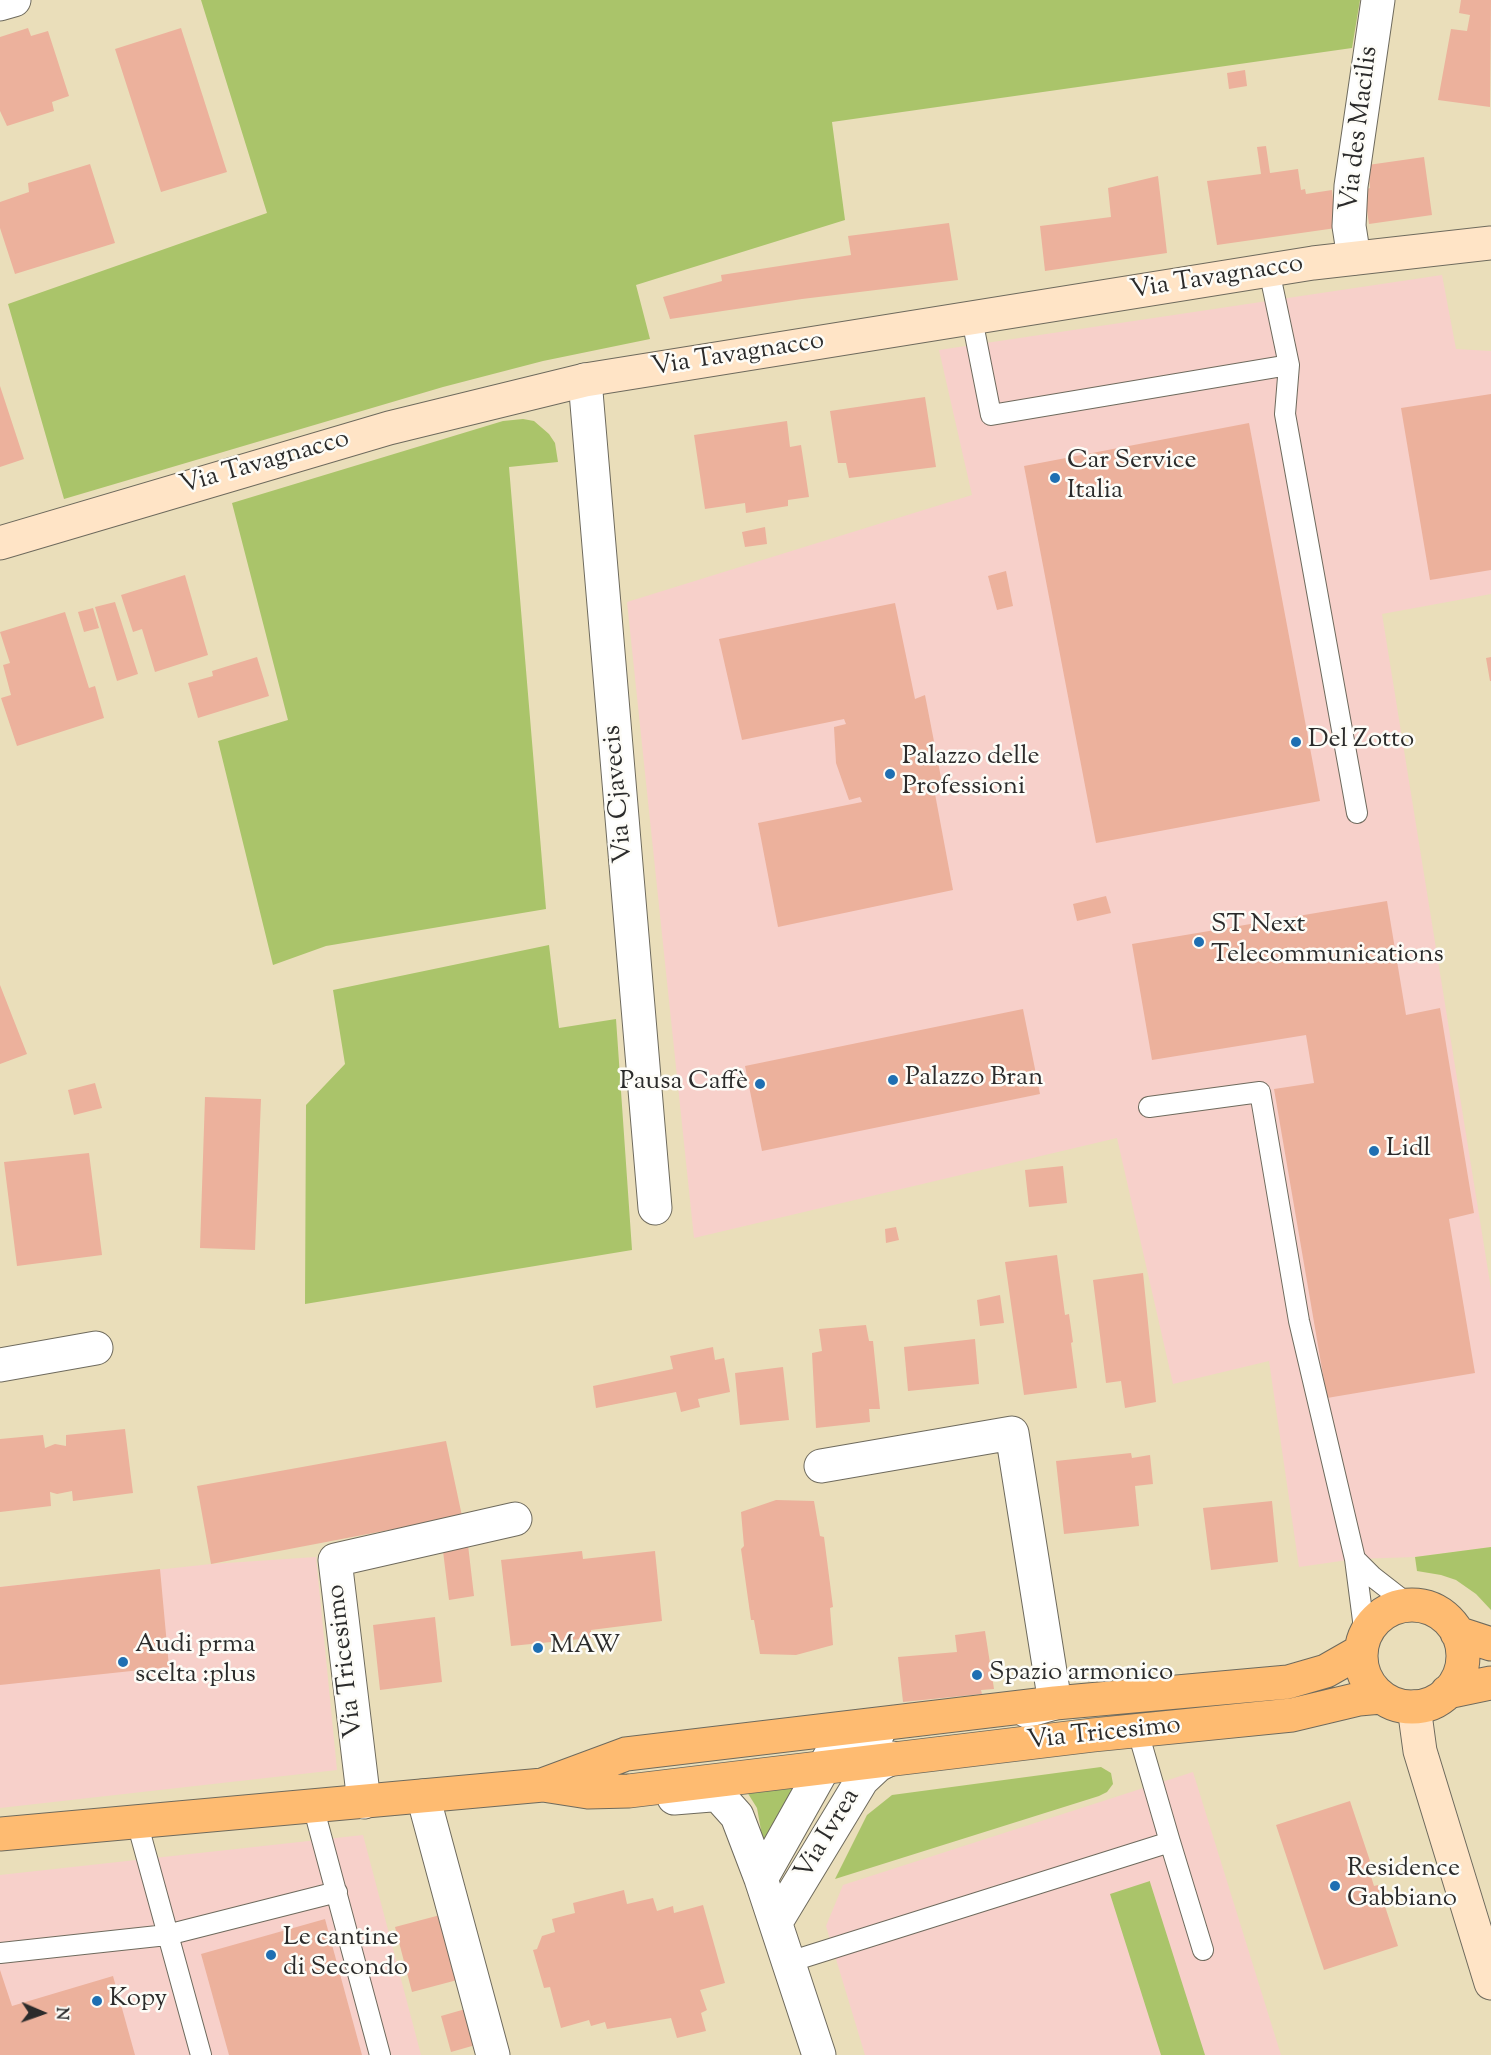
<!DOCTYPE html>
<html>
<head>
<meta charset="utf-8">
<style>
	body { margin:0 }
	#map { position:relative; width:1491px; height:2055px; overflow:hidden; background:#eadeba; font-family:"Sorts Mill Goudy",serif }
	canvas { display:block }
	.north { position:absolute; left:12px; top:1983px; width:60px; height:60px; -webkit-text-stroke:4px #fdfcf7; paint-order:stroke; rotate:92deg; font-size:16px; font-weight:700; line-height:24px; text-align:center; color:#2b2b2b }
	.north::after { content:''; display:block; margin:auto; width:21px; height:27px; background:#2b2b2b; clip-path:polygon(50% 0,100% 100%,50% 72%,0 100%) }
</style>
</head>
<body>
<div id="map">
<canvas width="1491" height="2055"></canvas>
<div class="north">N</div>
</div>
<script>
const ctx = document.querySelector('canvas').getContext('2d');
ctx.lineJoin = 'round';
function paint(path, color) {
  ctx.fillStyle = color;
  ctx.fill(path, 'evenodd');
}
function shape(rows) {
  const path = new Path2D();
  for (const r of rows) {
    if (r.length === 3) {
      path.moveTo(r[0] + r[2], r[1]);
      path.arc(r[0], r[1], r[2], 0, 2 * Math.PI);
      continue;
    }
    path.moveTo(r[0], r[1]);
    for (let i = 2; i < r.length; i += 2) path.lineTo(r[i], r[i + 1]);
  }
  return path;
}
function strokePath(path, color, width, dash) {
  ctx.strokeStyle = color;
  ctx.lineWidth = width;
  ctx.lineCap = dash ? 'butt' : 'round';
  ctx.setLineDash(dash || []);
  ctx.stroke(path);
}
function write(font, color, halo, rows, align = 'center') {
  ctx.font = font + ' "Sorts Mill Goudy",serif';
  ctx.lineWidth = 5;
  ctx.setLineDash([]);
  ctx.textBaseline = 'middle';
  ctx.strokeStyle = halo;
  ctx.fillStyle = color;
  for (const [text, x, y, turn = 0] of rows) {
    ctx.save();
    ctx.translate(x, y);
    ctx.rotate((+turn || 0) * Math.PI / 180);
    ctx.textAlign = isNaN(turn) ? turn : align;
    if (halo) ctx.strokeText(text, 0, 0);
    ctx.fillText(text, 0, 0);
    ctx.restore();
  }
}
paint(shape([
	[1442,275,1456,349,1491,351,1491,594,1382,614,1491,1289,1491,1547,1415,1557,1355,1559,1299,1567,1269,1361,1173,1384,1117,1138,694,1238,627,602,972,495,939,350],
	[316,1557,337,1770,0,1808,0,1587,211,1564],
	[1193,1772,1281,2055,865,2055,826,1926,843,1885],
	[363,1835,421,2055,0,2055,0,1875]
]), '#f7d0ca');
paint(shape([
	[201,0,1360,0,1352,48,832,122,845,220,636,285,650,339,543,361,443,387,64,499,8,304,267,213],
	[523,419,534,421,549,434,555,443,558,462,509,467,546,909,326,946,273,965,218,741,288,720,232,503,503,421],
	[549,945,559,1028,616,1019,632,1250,305,1304,306,1105,345,1064,333,990],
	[1491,1547,1491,1610,1476,1594,1456,1580,1441,1575,1417,1571,1415,1557],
	[1101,1767,1111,1773,1113,1784,1107,1792,1099,1796,835,1879,867,1815,892,1795],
	[802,1787,766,1858,757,1808,747,1792],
	[1150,1881,1150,1882,1205,2055,1161,2055,1110,1894]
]), '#aac46a');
paint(shape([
	[1461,0,1491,0,1490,107,1438,100,1451,29,1467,31,1470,15,1459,13],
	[28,28,31,36,48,31,69,96,52,102,54,111,7,126,0,111,0,37],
	[181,28,227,172,161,192,115,49],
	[1245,70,1247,86,1229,89,1227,73],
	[1266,146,1270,173,1298,169,1301,190,1305,189,1306,194,1332,190,1336,228,1217,245,1207,181,1261,174,1257,147],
	[1424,157,1432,215,1369,224,1364,190,1370,188,1368,165],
	[90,164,115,243,15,274,0,228,0,202,29,192,28,183],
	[1158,176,1167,253,1045,271,1040,226,1111,217,1108,188],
	[949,223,958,280,802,299,670,319,663,297,722,281,721,275,851,255,848,236],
	[0,386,24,459,0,467],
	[1491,394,1491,570,1430,580,1401,408],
	[925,397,936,467,849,478,846,463,838,463,830,411],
	[787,421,790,447,801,445,809,497,788,500,788,506,746,513,745,503,705,509,694,435],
	[1249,423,1320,801,1096,843,1024,466],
	[765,527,767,544,745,547,742,532],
	[1006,571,1013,606,997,610,988,576],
	[185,575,208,655,155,672,142,629,133,632,121,595],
	[115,602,138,674,117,681,95,607],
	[895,603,915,699,925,695,944,793,935,794,953,890,778,927,758,823,862,802,860,797,849,800,836,763,834,727,846,724,844,719,742,740,719,639],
	[93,608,99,628,84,632,78,612],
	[65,612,89,688,95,686,104,718,17,746,1,698,11,695,3,665,10,663,0,632],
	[257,657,269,696,198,718,188,683,213,676,212,671],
	[1491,657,1491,681,1490,681,1486,658],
	[1106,896,1111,913,1077,921,1073,904],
	[1387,901,1406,1015,1440,1008,1474,1213,1449,1219,1475,1373,1327,1398,1274,1089,1314,1083,1306,1035,1152,1060,1132,944],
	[0,985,27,1054,0,1064],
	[1023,1009,1040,1094,762,1151,745,1066],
	[95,1083,102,1108,74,1115,68,1090],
	[205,1097,261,1099,255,1250,200,1248],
	[89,1153,102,1255,17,1266,4,1162],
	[1063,1166,1067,1203,1029,1207,1025,1170],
	[896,1227,899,1240,886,1243,885,1229],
	[1057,1255,1065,1315,1069,1314,1073,1342,1071,1343,1077,1388,1024,1395,1005,1262],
	[1143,1273,1156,1402,1125,1408,1121,1381,1106,1383,1093,1280],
	[1000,1295,1004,1323,980,1326,977,1300],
	[866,1325,869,1341,873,1341,880,1409,869,1409,870,1422,816,1428,812,1353,822,1351,819,1329],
	[975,1339,979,1384,908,1391,904,1347],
	[713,1347,715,1360,724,1358,730,1392,698,1399,700,1407,681,1412,676,1392,596,1408,593,1386,673,1369,670,1356],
	[783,1367,789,1420,740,1425,735,1373],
	[125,1429,133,1493,73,1501,72,1491,57,1494,50,1492,51,1506,0,1512,0,1439,43,1435,45,1448,55,1444,66,1446,66,1435],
	[446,1441,462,1516,211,1564,197,1486],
	[1131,1453,1132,1458,1150,1455,1153,1484,1135,1486,1139,1526,1064,1534,1056,1461],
	[776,1500,814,1501,820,1536,824,1537,833,1607,830,1608,833,1645,796,1655,760,1654,754,1620,751,1620,741,1549,744,1546,741,1512],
	[1272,1501,1278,1562,1211,1570,1203,1508],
	[468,1545,474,1596,449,1600,443,1551],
	[582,1551,583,1559,655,1551,662,1621,591,1630,591,1638,511,1646,501,1560],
	[160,1569,169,1667,0,1685,0,1587],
	[435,1617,442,1682,380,1690,373,1625],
	[985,1631,994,1689,981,1690,982,1694,903,1702,898,1657,957,1652,955,1635],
	[1350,1801,1370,1861,1367,1863,1374,1886,1378,1885,1398,1946,1324,1970,1276,1825],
	[624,1890,627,1904,653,1898,657,1911,673,1906,674,1913,703,1905,725,1983,700,1990,707,2010,701,2013,706,2031,677,2038,671,2018,607,2029,605,2022,591,2026,589,2020,561,2028,550,1987,544,1988,533,1950,537,1949,542,1936,555,1932,552,1919,575,1913,573,1903],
	[444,1914,461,1979,412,1992,395,1927],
	[325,1919,362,2055,229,2055,201,1954],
	[0,1970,12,2006,113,1976,135,2055,0,2055],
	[469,2008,479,2044,451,2052,441,2016]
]), '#ecb19c');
const lane = shape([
	[1269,270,1289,365,1285,414,1357,813],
	[972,319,991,415,1289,365],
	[1149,1107,1260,1092,1299,1321,1355,1559],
	[1365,1636,1355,1559,1373,1577,1409,1605],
	[313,1806,380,2055],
	[137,1822,201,2055],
	[1170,1842,1203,1950],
	[0,1953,167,1935,337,1892],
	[789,1962,1170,1842,1138,1732]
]);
const street = shape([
	[0,4,14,0],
	[1354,258,1349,226,1351,186,1378,0],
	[585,380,655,1208],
	[0,1365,96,1348],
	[821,1466,1012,1433,1055,1703,1027,1711],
	[423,1796,493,2055],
	[674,1798,711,1795,720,1797,737,1816,761,1879,819,2055],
	[364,1802,335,1560,515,1519],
	[761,1879,834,1749,854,1736,878,1733],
	[776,1922,862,1780,878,1765,892,1758]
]);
const secondary = shape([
	[0,543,389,428,585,380,1313,263,1491,243],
	[1414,1707,1420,1751,1491,1983]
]);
const primary = shape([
	[1412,1656,51],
	[1457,1633,1491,1644],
	[1447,1692,1491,1683],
	[545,1784,626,1754,1055,1703,1288,1682,1326,1671,1361,1651],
	[0,1834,543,1785,588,1792,629,1791,1093,1735,1292,1715,1359,1699,1381,1697]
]);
strokePath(lane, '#6e6a5d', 22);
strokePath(street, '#6e6a5d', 35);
strokePath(secondary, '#6e6a5d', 35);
strokePath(primary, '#6e6a5d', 35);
strokePath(lane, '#fff', 20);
strokePath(street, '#fff', 33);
strokePath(secondary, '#ffe4c6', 33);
strokePath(primary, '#febb71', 33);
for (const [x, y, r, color] of [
	[1055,478,6,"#1f6fb2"],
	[1296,742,6,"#1f6fb2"],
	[890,774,6,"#1f6fb2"],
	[1199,942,6,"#1f6fb2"],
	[893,1080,6,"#1f6fb2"],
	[760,1084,6,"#1f6fb2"],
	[1374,1151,6,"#1f6fb2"],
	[538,1648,6,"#1f6fb2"],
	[123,1662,6,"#1f6fb2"],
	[977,1675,6,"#1f6fb2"],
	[1335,1886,6,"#1f6fb2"],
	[271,1955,6,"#1f6fb2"],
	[97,2001,6,"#1f6fb2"]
]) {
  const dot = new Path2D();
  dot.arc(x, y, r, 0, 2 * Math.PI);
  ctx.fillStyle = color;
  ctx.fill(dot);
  strokePath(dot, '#fdfcf7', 2);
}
write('26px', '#2b2b2b', '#fdfcf7', [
	["Via des Macilis",1361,129,-83],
	["Via Tavagnacco",1217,279,-9],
	["Via Tavagnacco",738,356,-9],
	["Via Tavagnacco",265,464,-16],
	["Via Cjavecis",620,794,-95],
	["Via Tricesimo",347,1661,-97],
	["Via Tricesimo",1104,1735,-6],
	["Via Ivrea",829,1835,-59]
]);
write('26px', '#2b2b2b', '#fdfcf7', [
	["Car Service",1067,463],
	["Italia",1067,493],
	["Del Zotto",1308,742],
	["Palazzo delle",902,759],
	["Professioni",902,789],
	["ST Next",1211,927],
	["Telecommunications",1211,957],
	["Palazzo Bran",905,1080],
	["Pausa Caffè",748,1084,"right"],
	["Lidl",1386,1151],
	["Audi prma",135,1647],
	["scelta :plus",135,1677],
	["MAW",550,1648],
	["Spazio armonico",989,1675],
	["Residence",1347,1871],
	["Gabbiano",1347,1901],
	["Le cantine",283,1940],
	["di Secondo",283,1970],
	["Kopy",109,2001]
], 'left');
</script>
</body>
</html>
